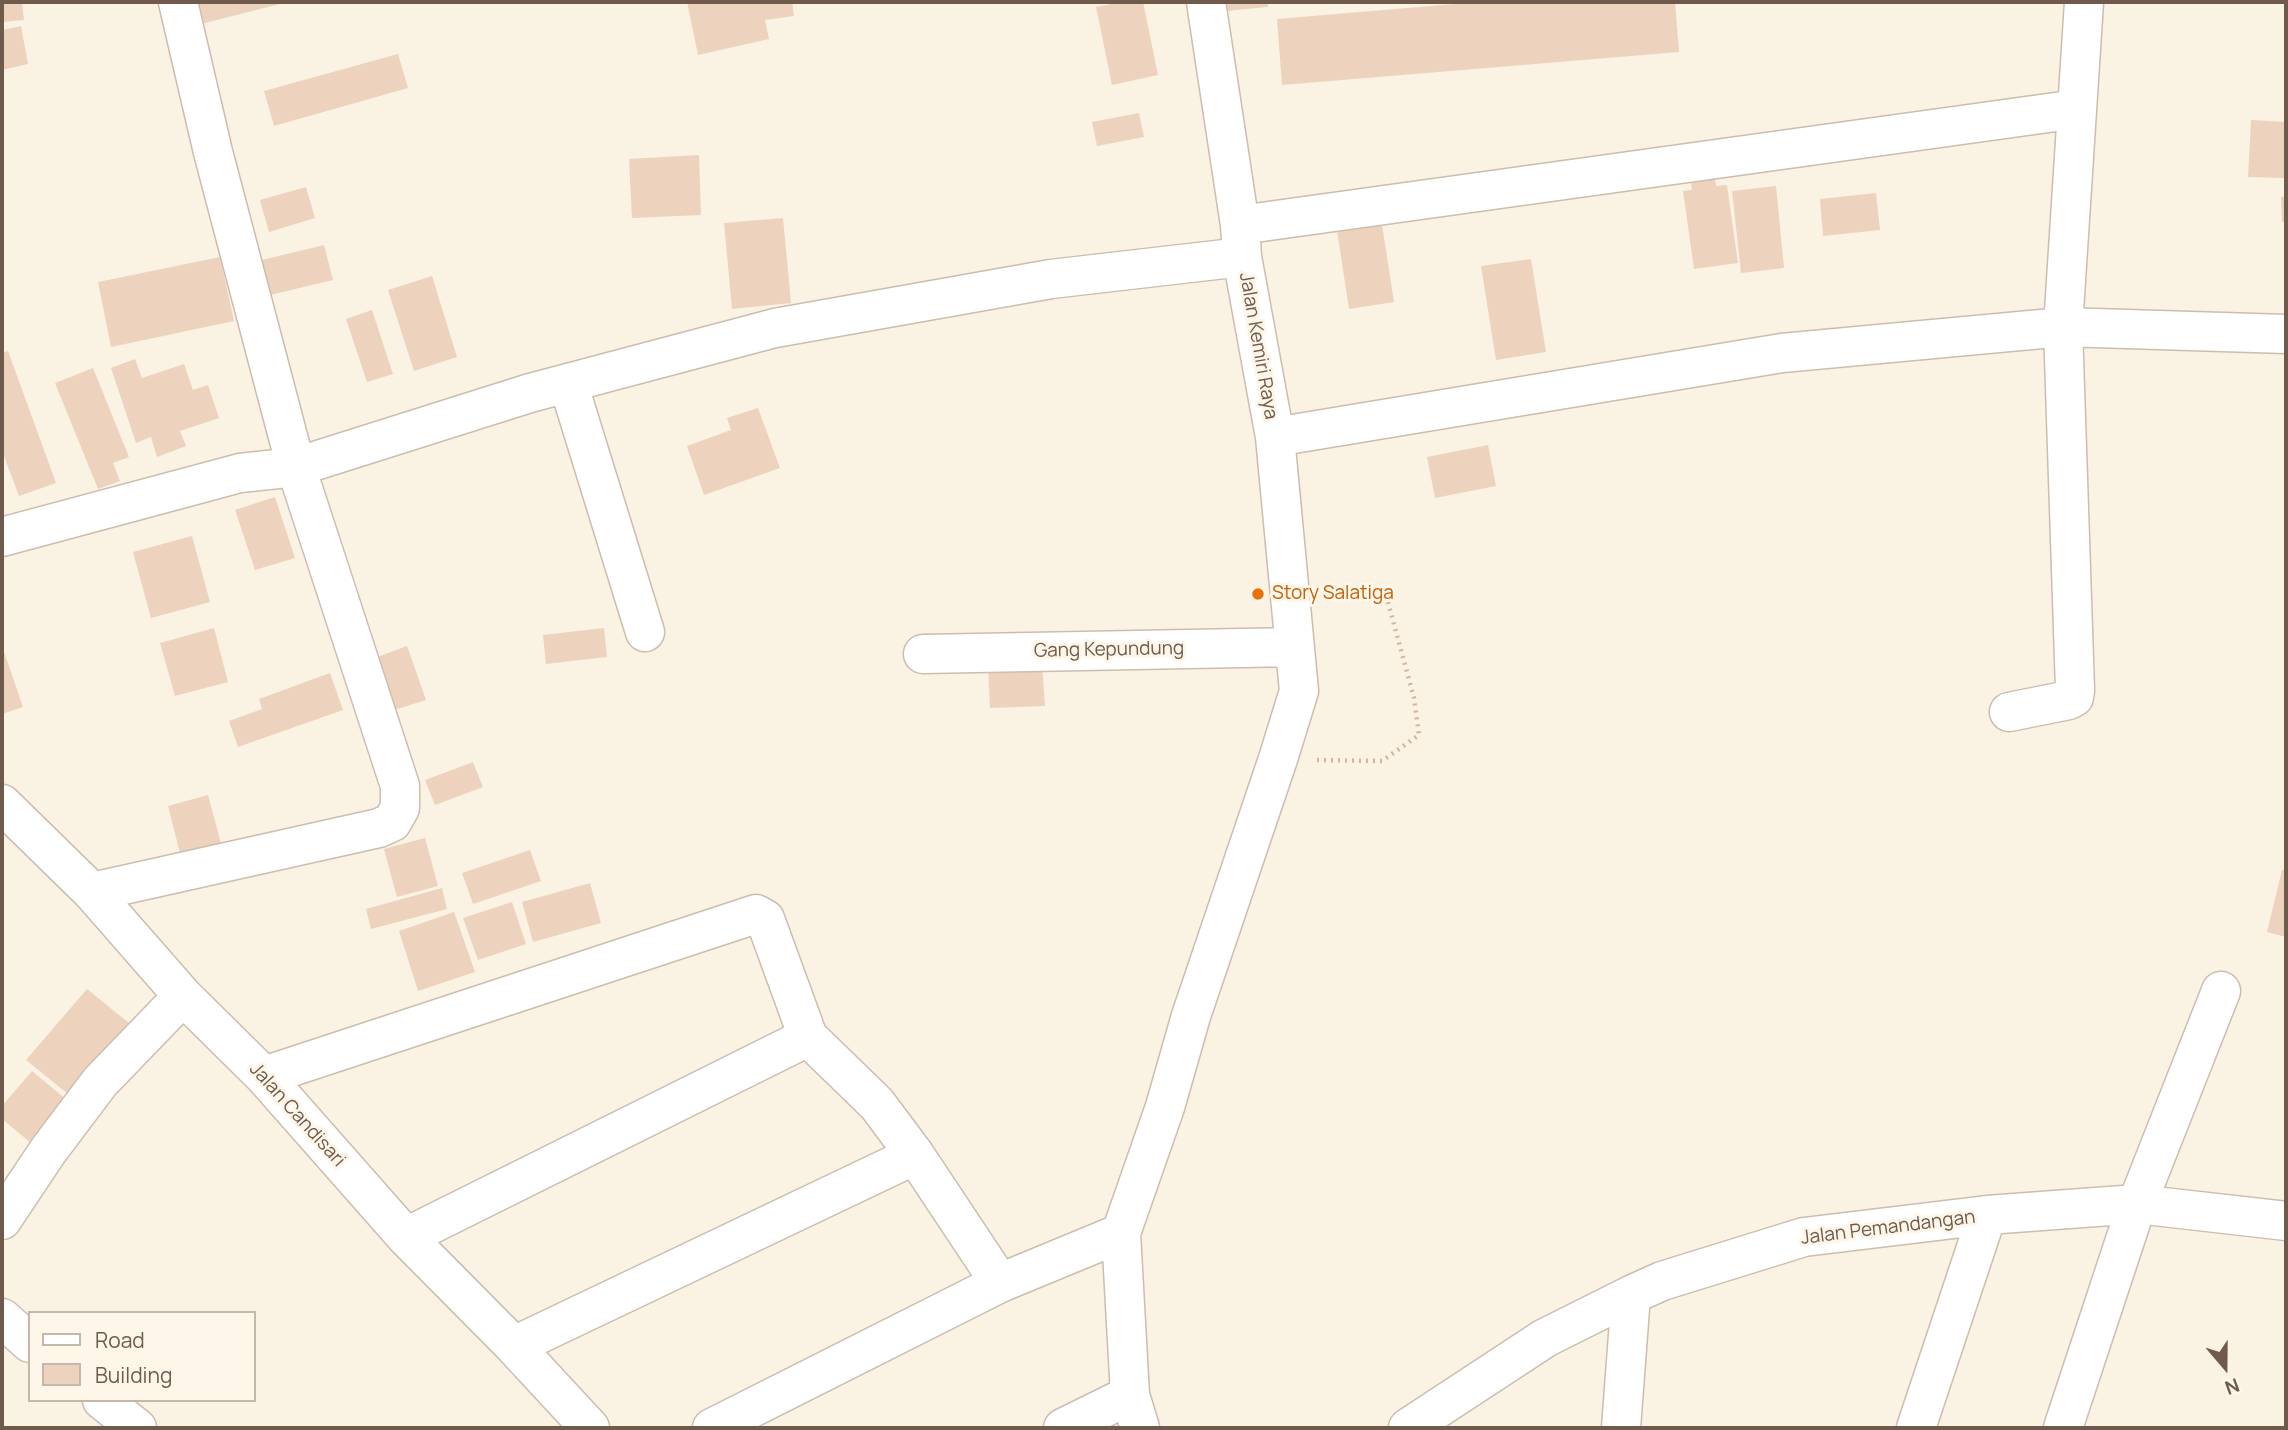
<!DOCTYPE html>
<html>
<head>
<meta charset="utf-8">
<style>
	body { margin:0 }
	#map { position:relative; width:2288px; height:1430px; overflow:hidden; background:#faf2e3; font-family:Manrope,sans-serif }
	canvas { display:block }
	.frame { position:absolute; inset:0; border:4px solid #705a4b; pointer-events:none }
	.legend { position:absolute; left:28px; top:1311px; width:228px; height:91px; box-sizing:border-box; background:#fdf6e9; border:2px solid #c5b8aa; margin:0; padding:9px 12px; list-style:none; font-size:21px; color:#705a4b }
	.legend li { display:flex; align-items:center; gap:14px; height:35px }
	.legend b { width:35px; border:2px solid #c5b8aa }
	.north { position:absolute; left:2190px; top:1332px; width:70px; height:70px; -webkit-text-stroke:5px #fdf6e9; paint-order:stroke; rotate:160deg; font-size:19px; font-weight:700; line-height:28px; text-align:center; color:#705a4b }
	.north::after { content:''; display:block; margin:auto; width:24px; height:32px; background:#705a4b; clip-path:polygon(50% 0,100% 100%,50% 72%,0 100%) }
</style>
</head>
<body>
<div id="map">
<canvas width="2288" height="1430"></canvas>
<div class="frame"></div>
<ul class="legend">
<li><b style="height:9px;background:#fff"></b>Road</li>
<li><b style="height:19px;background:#edd3bd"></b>Building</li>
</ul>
<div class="north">N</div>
</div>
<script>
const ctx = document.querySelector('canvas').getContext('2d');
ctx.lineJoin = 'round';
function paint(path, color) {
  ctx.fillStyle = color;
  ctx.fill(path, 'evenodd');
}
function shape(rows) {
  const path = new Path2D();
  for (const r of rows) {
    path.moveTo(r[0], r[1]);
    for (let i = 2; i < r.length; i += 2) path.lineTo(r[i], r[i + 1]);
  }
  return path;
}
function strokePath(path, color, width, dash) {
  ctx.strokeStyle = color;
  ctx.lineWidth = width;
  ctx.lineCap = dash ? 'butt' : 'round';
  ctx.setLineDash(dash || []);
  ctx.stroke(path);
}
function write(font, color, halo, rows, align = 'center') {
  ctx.font = font + ' Manrope,sans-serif';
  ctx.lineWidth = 6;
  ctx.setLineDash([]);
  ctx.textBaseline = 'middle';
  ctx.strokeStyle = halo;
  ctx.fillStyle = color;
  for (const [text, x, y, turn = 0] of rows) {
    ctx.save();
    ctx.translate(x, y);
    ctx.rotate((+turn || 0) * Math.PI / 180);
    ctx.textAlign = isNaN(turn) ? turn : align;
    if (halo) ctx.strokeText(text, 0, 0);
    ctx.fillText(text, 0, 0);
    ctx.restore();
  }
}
paint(shape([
	[2,2,22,2,24,20,2,22],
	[195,2,284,2,284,3,201,24],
	[687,2,792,2,794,16,765,20,769,39,698,55],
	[1121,2,1143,2,1158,75,1112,85,1096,7],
	[1215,2,1268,2,1268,7,1215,12],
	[1478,2,1675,2,1679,52,1282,85,1277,19],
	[21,26,28,64,2,70,2,30],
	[398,54,408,88,274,126,264,91],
	[1139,113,1144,137,1097,146,1092,122],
	[2251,120,2286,122,2284,178,2248,177],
	[699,155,701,215,632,218,629,159],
	[1715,179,1716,186,1727,185,1738,263,1694,269,1683,191,1692,190,1691,181],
	[1776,186,1784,268,1741,273,1732,191],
	[306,187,315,218,269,232,260,200],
	[1876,193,1880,230,1823,236,1820,199],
	[2286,196,2286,222,2282,222,2281,197],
	[783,218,791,303,732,309,724,223],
	[1381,218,1394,302,1349,309,1336,224],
	[324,245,333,280,266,296,258,261],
	[220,257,234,321,111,347,98,282],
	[1531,259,1546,352,1496,360,1481,266],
	[432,276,457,357,414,371,388,290],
	[372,310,393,374,367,382,346,319],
	[8,351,56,483,19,496,2,451,2,353],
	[135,359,142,378,184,364,193,390,208,385,219,418,180,431,186,446,157,457,151,437,136,443,111,368],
	[93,368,129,457,113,463,120,481,98,489,55,383],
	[758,408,780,468,704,495,687,446,731,430,727,418],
	[1488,445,1496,486,1435,498,1427,457],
	[275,497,295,558,255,570,235,510],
	[192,536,210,602,151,618,133,552],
	[214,628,228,682,175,696,160,643],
	[604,628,607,657,546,664,543,635],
	[2,646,23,707,2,714],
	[407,646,426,700,391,711,372,659],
	[1042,664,1045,706,990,708,988,666],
	[330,673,343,710,238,747,229,721,262,709,259,699],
	[473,762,483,787,435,805,425,780],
	[208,795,222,847,181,857,168,806],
	[425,838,438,886,397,897,384,849],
	[530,850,541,881,473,904,462,873],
	[2282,870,2286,871,2286,937,2267,932],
	[590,883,601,923,533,942,522,902],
	[442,888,447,909,371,929,366,909],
	[512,902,526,944,478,960,463,918],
	[454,912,475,972,418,991,399,931],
	[87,989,129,1023,68,1094,26,1060],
	[32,1071,67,1100,31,1143,2,1119,2,1106]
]), '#edd3bd');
const street = shape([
	[1240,225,2077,109],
	[568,383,645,632],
	[1275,437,1782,353,2063,327,2286,334],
	[2,537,240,473,296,467,530,393,775,328,1051,279,1242,257],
	[923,654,1295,647],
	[2009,712,2069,700,2074,697,2075,690,2063,327,2084,2],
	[2,804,92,892,183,996,264,1076,406,1237,514,1346,590,1428],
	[92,892,379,828,392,822,400,808,400,786,296,467,213,152,178,2],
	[264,1076,756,914,765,919,808,1037,877,1104,915,1155,1000,1283,1121,1233],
	[2,1220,48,1151,100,1082,183,996],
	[406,1237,808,1037],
	[2,1318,30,1343],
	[514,1346,915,1155],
	[102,1400,137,1428],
	[712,1428,1000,1283],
	[1063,1428,1130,1395],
	[1140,1428,1130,1395,1121,1233,1165,1107,1191,1016,1278,759,1299,691,1275,437,1242,257,1240,225,1206,2],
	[1408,1428,1545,1338,1631,1295,1662,1281,1804,1237,1987,1215,2137,1204,2286,1221],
	[1621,1428,1631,1295],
	[1916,1428,1987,1215],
	[2063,1428,2137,1204,2221,991]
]);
strokePath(street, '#ccbdae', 41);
strokePath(shape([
	[1317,760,1382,761,1419,735,1414,698,1383,584]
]), '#d1b6a1', 4.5, [2, 5]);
strokePath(street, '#fff', 38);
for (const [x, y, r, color] of [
	[1258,594,7,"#e8710a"]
]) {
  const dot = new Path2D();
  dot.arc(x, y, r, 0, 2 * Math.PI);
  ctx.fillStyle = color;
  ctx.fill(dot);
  strokePath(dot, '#fdf6e9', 2.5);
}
write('19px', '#705a4b', '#fdf6e9', [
	["Jalan Kemiri Raya",1258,346,80],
	["Gang Kepundung",1109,650,-1],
	["Jalan Candisari",297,1115,48],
	["Jalan Pemandangan",1888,1228,-7]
]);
write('19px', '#c56008', '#fdf6e9', [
	["Story Salatiga",1272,594]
], 'left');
</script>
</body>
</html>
